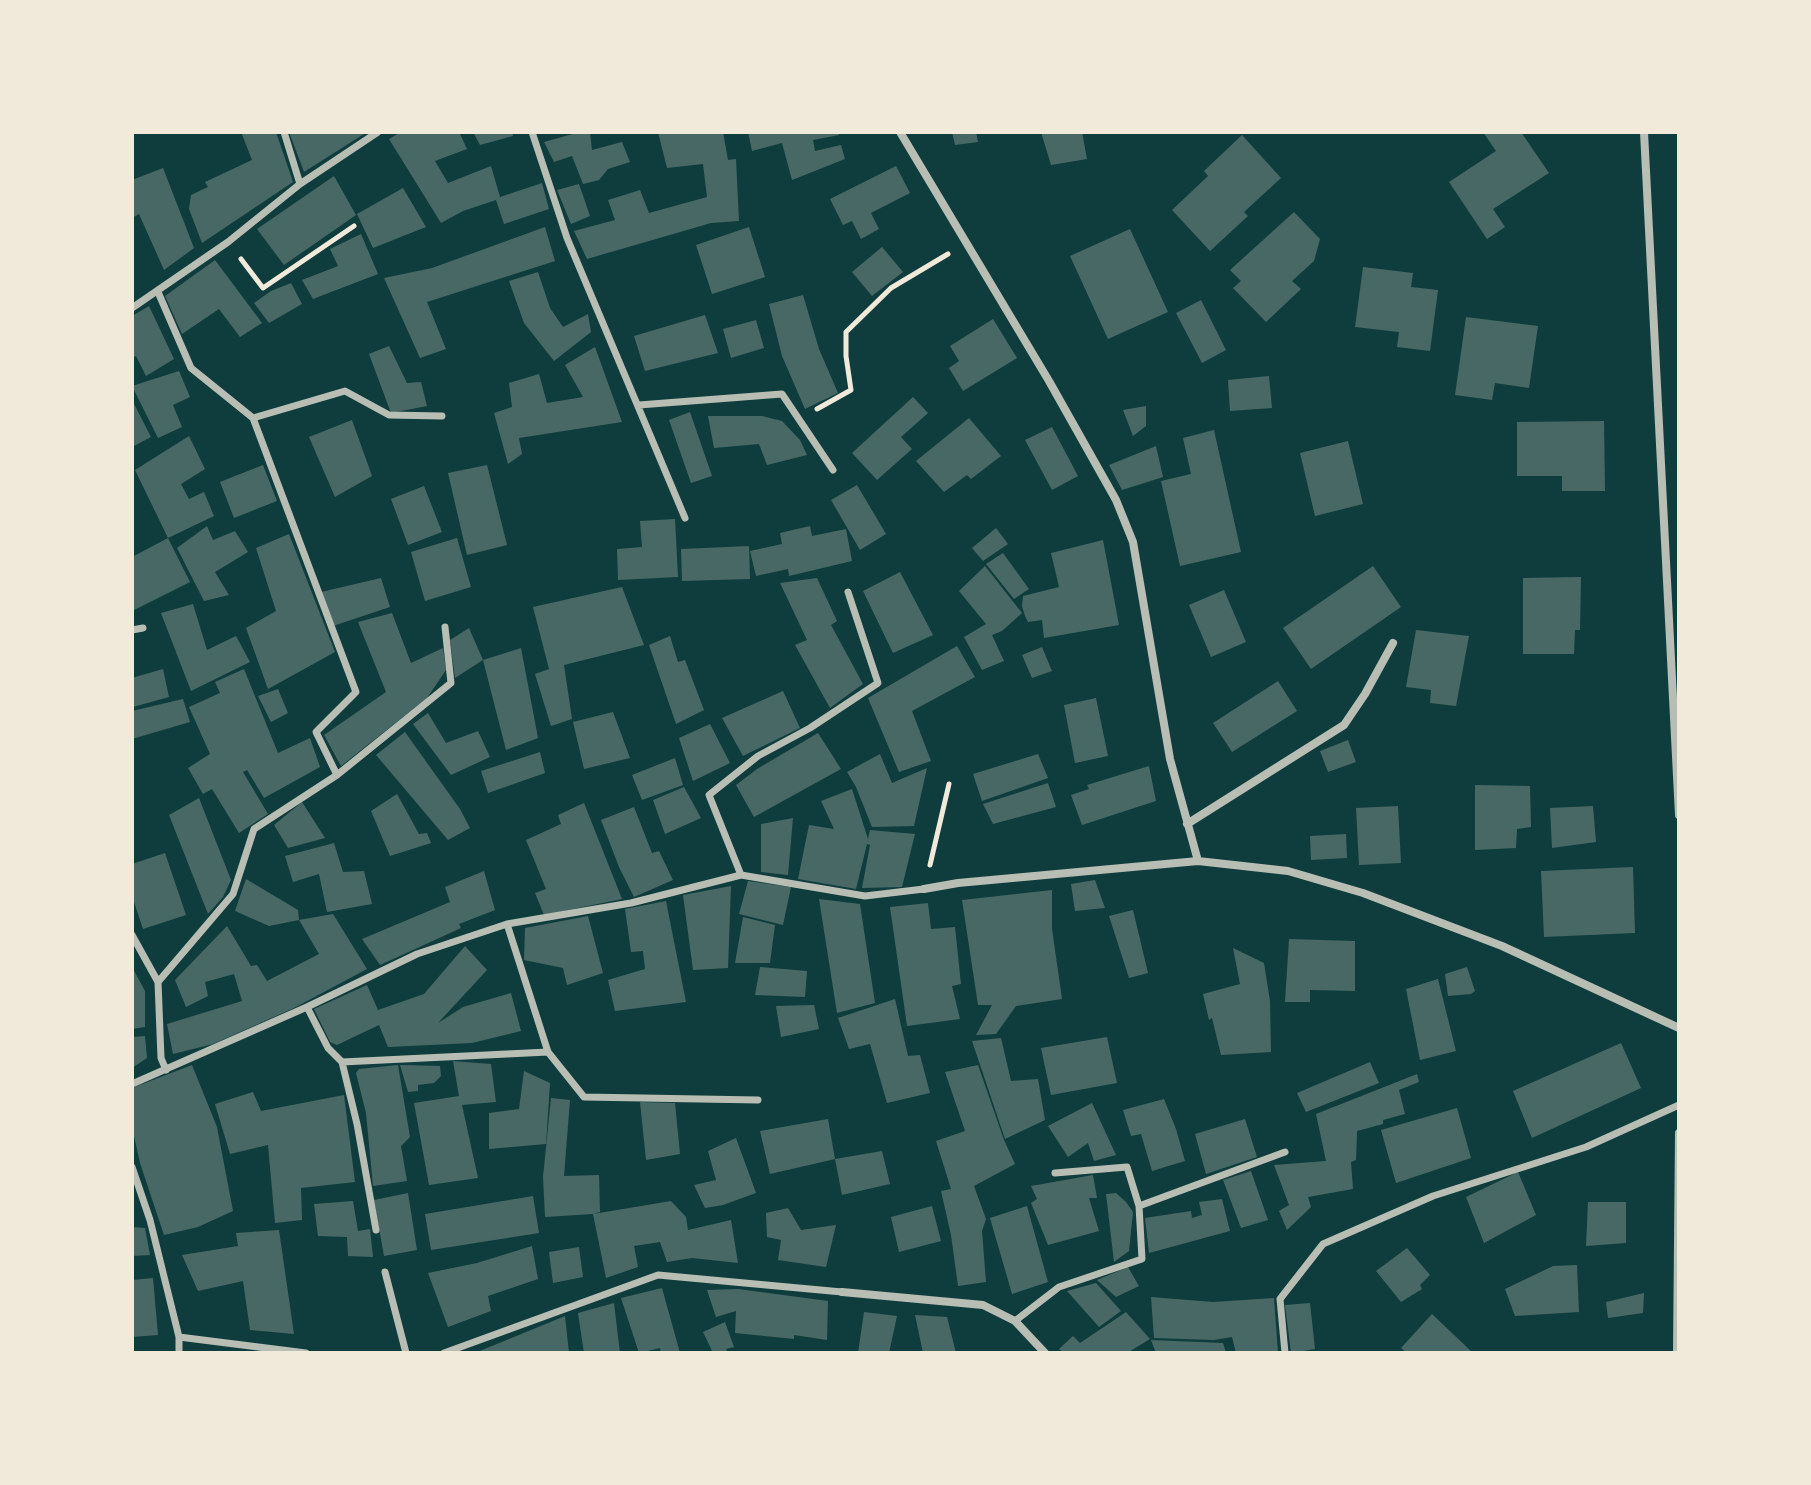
<!DOCTYPE html>
<html>
<head>
<meta charset="utf-8">
<style>
	body { margin:0 }
	#map { position:relative; width:1811px; height:1485px; overflow:hidden; background:#0f3d3e; font-family:Cabin,sans-serif }
	canvas { display:block }
	.frame { position:absolute; inset:0; border:134px solid #f1e9da; pointer-events:none }
</style>
</head>
<body>
<div id="map">
<canvas width="1811" height="1485"></canvas>
<div class="frame"></div>
</div>
<script>
const ctx = document.querySelector('canvas').getContext('2d');
ctx.lineJoin = 'round';
function paint(path, color) {
  ctx.fillStyle = color;
  ctx.fill(path, 'evenodd');
}
function shape(rows) {
  const path = new Path2D();
  for (const r of rows) {
    path.moveTo(r[0], r[1]);
    for (let i = 2; i < r.length; i += 2) path.lineTo(r[i], r[i + 1]);
  }
  return path;
}
function strokePath(path, color, width, dash) {
  ctx.strokeStyle = color;
  ctx.lineWidth = width;
  ctx.lineCap = dash ? 'butt' : 'round';
  ctx.setLineDash(dash || []);
  ctx.stroke(path);
}
paint(shape([
	[241,132,276,132,293,182,202,243,189,209,191,195,208,187,205,182,252,160],
	[289,132,367,132,304,172],
	[401,132,459,132,467,149,435,161,448,183,491,166,500,197,542,183,549,209,504,224,496,200,463,211,441,223,389,139],
	[473,132,512,132,513,136,480,145],
	[580,132,590,132,592,150,622,142,630,162,608,169,599,180,583,184,572,156,554,162,544,142],
	[658,132,723,132,728,160,736,159,739,221,711,223,587,259,574,231,615,220,608,200,640,190,649,213,707,197,703,164,667,168],
	[748,132,839,132,839,135,813,140,815,151,841,145,845,159,792,180,782,143,752,151],
	[952,132,976,132,978,142,955,145],
	[1041,132,1082,132,1087,159,1051,165],
	[1483,132,1521,132,1549,173,1493,209,1505,227,1487,239,1449,182,1496,151],
	[1242,135,1281,178,1244,212,1248,216,1210,251,1172,210,1208,176,1204,171],
	[896,166,910,193,871,213,879,229,861,239,852,221,843,225,830,199],
	[163,168,194,248,164,270,139,214,132,218,132,180],
	[334,176,356,215,284,265,257,229],
	[579,184,590,216,571,224,557,190],
	[403,188,426,227,373,248,357,214],
	[1294,212,1320,239,1314,261,1292,281,1301,289,1266,322,1233,288,1241,281,1230,270],
	[545,227,555,261,427,302,446,349,420,358,384,278,432,268],
	[749,227,765,277,712,294,696,245],
	[1130,229,1168,312,1108,339,1070,256],
	[361,234,378,274,313,299,302,280,338,266,330,249],
	[882,247,903,272,872,296,852,272],
	[215,260,262,323,240,337,219,309,182,334,165,296],
	[1363,267,1413,273,1411,287,1438,290,1430,351,1397,347,1399,332,1355,327],
	[538,272,550,308,563,327,588,314,591,332,554,361,524,323,509,281],
	[291,283,302,304,269,323,254,303,271,291],
	[803,295,819,349,838,393,805,409,782,356,769,304],
	[1201,300,1226,350,1202,363,1176,313],
	[149,306,174,359,146,376,136,356,132,358,132,316],
	[705,315,718,353,645,371,634,336],
	[1466,317,1538,326,1529,388,1495,383,1492,400,1455,395],
	[993,319,1017,358,963,391,949,368,959,361,950,346],
	[756,320,764,348,731,358,723,329],
	[389,346,407,383,421,382,427,406,391,413,369,354],
	[595,347,622,422,519,438,522,454,508,464,494,413,512,407,509,383,539,374,547,403,583,397,565,365],
	[179,371,190,397,173,405,182,427,158,438,132,386],
	[1269,376,1272,408,1230,411,1228,380],
	[913,397,928,413,901,437,912,449,877,480,852,453],
	[132,400,151,437,132,447],
	[1146,406,1146,426,1133,436,1123,410],
	[690,412,712,476,691,483,669,420],
	[708,416,762,416,782,421,800,440,807,455,767,465,759,444,714,448],
	[969,418,1001,456,971,479,967,475,944,492,916,461],
	[352,420,372,476,335,497,309,437],
	[1604,421,1605,491,1562,491,1562,476,1517,476,1517,422],
	[1052,427,1078,476,1052,490,1025,440],
	[1214,430,1241,552,1180,566,1161,481,1191,474,1183,438],
	[189,436,205,469,181,484,189,499,204,492,214,516,168,538,135,470],
	[1348,441,1363,504,1315,516,1300,453],
	[1156,446,1163,477,1122,490,1109,465],
	[263,465,277,501,234,518,220,482],
	[487,465,507,545,467,555,448,473],
	[857,485,886,534,860,550,831,500],
	[424,486,442,532,408,545,391,499],
	[675,519,678,577,618,580,617,549,642,547,640,521],
	[207,526,213,540,235,531,248,552,215,572,229,595,204,601,177,548],
	[810,526,812,536,846,529,852,561,789,576,788,569,756,576,750,551,782,544,780,533],
	[996,528,1008,544,983,561,972,548],
	[289,534,335,652,268,689,246,628,276,611,256,548],
	[168,538,190,582,132,611,132,557],
	[457,538,471,587,425,601,411,552],
	[1103,540,1119,625,1044,638,1042,620,1028,622,1025,616,1022,606,1023,596,1059,587,1051,553],
	[749,546,750,579,682,581,681,549],
	[1003,553,1029,589,1014,599,986,564],
	[985,566,1022,613,1002,631,992,635,1004,661,982,670,964,637,986,624,959,591],
	[1373,566,1401,607,1311,669,1283,628],
	[900,572,933,635,893,653,863,591],
	[1581,577,1580,630,1575,630,1574,654,1523,654,1523,578],
	[381,578,390,607,333,626,321,592],
	[817,578,837,621,831,625,863,684,830,708,795,645,807,640,780,583],
	[622,587,644,645,564,665,572,719,551,726,535,674,549,669,533,607],
	[1224,590,1246,642,1211,657,1189,605],
	[193,604,207,650,236,636,250,662,191,691,161,613],
	[392,613,411,663,443,648,446,670,427,698,341,766,324,735,386,692,358,622],
	[469,628,483,660,455,678,450,640],
	[1416,630,1469,636,1456,706,1430,703,1431,690,1406,687],
	[670,636,678,662,685,660,704,710,676,724,649,645],
	[957,646,975,677,912,711,931,761,899,772,868,698],
	[1042,647,1052,671,1032,678,1022,655],
	[521,648,538,738,506,750,483,660],
	[163,669,169,697,133,707,132,678],
	[244,669,278,753,310,738,320,767,264,798,247,770,243,772,268,814,239,833,212,789,203,794,188,768,210,754,189,707,220,693,215,682],
	[1278,681,1297,711,1232,752,1213,723],
	[278,689,288,713,271,722,258,696],
	[783,691,800,728,743,756,722,718],
	[1096,698,1108,756,1075,763,1064,705],
	[183,699,190,722,132,739,132,711],
	[613,712,630,758,584,769,573,722],
	[428,713,446,743,478,731,490,757,451,775,413,724],
	[710,724,730,763,693,781,679,738],
	[405,732,460,809,470,828,448,840,376,755],
	[818,733,841,769,754,817,736,785,757,769],
	[1348,740,1356,762,1328,772,1320,751],
	[540,752,545,773,488,793,481,771],
	[880,754,892,783,927,768,914,826,872,827,856,787,847,772],
	[1038,754,1048,778,982,801,973,774],
	[675,758,683,785,642,800,632,775],
	[1149,766,1156,801,1082,825,1071,795,1089,789,1087,785],
	[1048,783,1056,807,993,824,983,804],
	[1475,785,1530,786,1531,827,1517,829,1516,848,1475,850],
	[684,787,701,818,665,834,653,800],
	[852,789,868,839,870,830,915,834,902,887,862,888,870,845,867,844,856,889,798,879,809,825,834,829,821,801],
	[397,794,419,834,427,833,431,843,390,856,371,811],
	[199,798,231,880,223,897,208,914,169,815],
	[302,802,325,838,288,848,274,825],
	[584,803,622,899,544,915,535,893,546,889,526,840,561,824,558,815],
	[1398,806,1401,863,1359,865,1356,808],
	[1593,806,1596,842,1552,848,1550,808],
	[634,807,652,853,659,851,673,880,634,897,619,867,601,820],
	[793,818,788,875,761,872,761,824],
	[1346,834,1347,858,1311,860,1310,836],
	[334,843,343,872,364,871,372,904,327,912,319,874,293,882,285,856],
	[165,853,186,915,143,929,132,896,132,864],
	[1633,867,1635,933,1544,937,1541,871],
	[484,871,495,910,459,924,461,928,380,965,362,939,450,902,445,887],
	[246,879,298,910,299,920,269,926,235,911],
	[1095,880,1105,908,1075,911,1071,884],
	[748,881,791,887,783,925,739,914],
	[731,886,728,968,693,970,683,895],
	[1052,890,1052,929,1062,999,1016,1006,996,1034,976,1035,992,1005,978,1005,962,900],
	[819,899,860,904,875,1003,837,1013],
	[666,901,686,1002,615,1011,608,980,645,969,643,951,631,952,625,909],
	[928,903,931,929,955,927,961,984,952,986,960,1019,907,1026,890,907],
	[1133,910,1148,973,1129,978,1109,916],
	[333,914,367,969,294,1008,213,1044,173,1054,167,1024,242,1001,234,974,205,982,208,996,186,1007,175,980,227,926,251,966,257,965,267,981,319,954,299,920],
	[588,916,603,973,567,985,563,968,524,960,525,928],
	[743,917,775,925,770,963,735,963],
	[1289,939,1355,941,1355,991,1310,990,1310,1002,1285,1002],
	[465,946,487,970,438,1023,463,1007,511,993,521,1031,472,1043,388,1047,379,1025,337,1045,330,1042,314,1009,367,985,378,1010,424,994],
	[1233,948,1264,963,1270,1001,1271,1052,1221,1055,1212,1018,1209,1020,1203,994,1240,984],
	[132,967,145,991,145,1027,132,1029],
	[760,967,807,971,805,997,755,995],
	[1467,967,1475,991,1471,994,1448,996,1445,974],
	[1438,979,1456,1051,1420,1060,1406,989],
	[895,999,908,1056,920,1055,930,1093,887,1103,870,1044,849,1049,838,1018],
	[814,1005,819,1029,781,1037,776,1006],
	[145,1036,147,1058,132,1068,132,1037],
	[1107,1037,1117,1083,1051,1095,1041,1048],
	[1001,1038,1011,1081,1038,1079,1045,1120,1005,1139,972,1041],
	[1621,1043,1641,1088,1532,1138,1513,1091],
	[453,1061,491,1064,496,1102,462,1105,478,1178,429,1185,414,1103,459,1096],
	[1370,1062,1379,1083,1306,1112,1297,1093],
	[192,1065,217,1127,233,1211,198,1227,164,1235,140,1163,132,1127,132,1088],
	[398,1065,410,1137,401,1146,407,1181,373,1186,366,1113,356,1073,359,1069],
	[400,1065,440,1066,441,1076,434,1083,418,1085,418,1091,408,1092],
	[978,1065,1004,1140,1015,1164,974,1186,986,1219,982,1231,986,1282,958,1286,951,1235,941,1191,951,1189,936,1141,965,1131,945,1072],
	[524,1071,550,1083,546,1144,489,1149,489,1113,519,1109],
	[1417,1074,1419,1082,1399,1090,1405,1114,1383,1120,1383,1124,1357,1131,1356,1160,1351,1162,1353,1189,1308,1197,1311,1207,1287,1230,1279,1211,1289,1205,1274,1165,1326,1161,1316,1114],
	[253,1092,261,1111,344,1095,355,1182,301,1188,302,1220,275,1223,268,1145,230,1154,215,1104],
	[551,1098,570,1100,564,1176,599,1175,600,1212,593,1214,545,1217,543,1177],
	[1164,1099,1176,1129,1185,1161,1152,1171,1141,1134,1131,1136,1123,1110],
	[640,1102,675,1103,680,1154,646,1160],
	[1092,1103,1116,1155,1094,1161,1088,1143,1068,1157,1048,1126],
	[1457,1108,1471,1158,1396,1183,1381,1130],
	[828,1119,835,1159,770,1174,760,1131],
	[1245,1119,1257,1157,1206,1174,1195,1134],
	[736,1138,756,1193,723,1205,705,1208,694,1185,716,1180,708,1151],
	[882,1151,890,1184,842,1195,835,1159],
	[1251,1171,1268,1220,1241,1228,1223,1180],
	[1518,1172,1536,1215,1484,1243,1466,1197],
	[1093,1175,1097,1198,1089,1198,1099,1231,1048,1245,1031,1203,1037,1199,1031,1186],
	[408,1193,417,1250,384,1256,374,1200],
	[1116,1193,1126,1202,1133,1212,1129,1251,1114,1262,1106,1194],
	[533,1196,539,1233,431,1250,425,1214],
	[1222,1199,1230,1231,1149,1253,1145,1218,1191,1211,1192,1218,1202,1215,1199,1202],
	[353,1201,358,1231,370,1229,373,1257,348,1256,347,1237,318,1236,314,1204],
	[671,1201,686,1217,688,1230,731,1220,738,1263,692,1258,667,1262,660,1242,634,1246,638,1267,606,1278,593,1214],
	[1588,1202,1626,1202,1626,1243,1586,1246],
	[932,1206,941,1241,899,1252,891,1217],
	[1027,1206,1048,1282,1012,1294,990,1218],
	[788,1208,801,1230,836,1225,826,1267,778,1260,781,1240,767,1237,766,1213],
	[132,1227,145,1228,150,1255,132,1256],
	[279,1230,294,1334,250,1330,243,1281,198,1291,182,1255,238,1246,236,1233],
	[532,1246,538,1279,488,1296,491,1311,448,1327,428,1273,477,1263],
	[579,1247,583,1277,553,1283,549,1252],
	[1407,1248,1430,1275,1420,1285,1422,1289,1401,1302,1376,1271],
	[1577,1265,1579,1312,1515,1316,1505,1289,1553,1266],
	[1128,1267,1139,1286,1116,1297,1097,1280],
	[153,1278,158,1335,132,1337,132,1280],
	[1096,1283,1121,1311,1099,1327,1067,1291],
	[662,1288,680,1353,661,1353,660,1348,639,1353,621,1298],
	[738,1289,828,1301,827,1340,794,1335,794,1339,735,1333,736,1311,716,1317,707,1290],
	[1644,1293,1643,1313,1608,1318,1606,1302],
	[1151,1297,1213,1302,1274,1298,1278,1353,1236,1353,1232,1337,1214,1340,1154,1338],
	[614,1303,620,1353,584,1353,578,1313],
	[1310,1303,1315,1349,1291,1353,1285,1305],
	[864,1312,897,1316,889,1353,858,1353],
	[1126,1312,1150,1339,1127,1353,1064,1353,1059,1349,1073,1336,1080,1343],
	[1432,1314,1473,1353,1407,1353,1401,1348],
	[915,1315,947,1317,956,1353,923,1353],
	[565,1316,569,1353,475,1353],
	[725,1322,734,1347,726,1349,728,1353,713,1353,703,1332],
	[1151,1340,1223,1343,1226,1353,1156,1353]
]), '#486865');
strokePath(shape([
	[241,259,263,288,354,226],
	[817,409,851,390,846,356,846,332,891,288,948,254],
	[930,865,949,784]
]), '#f1e9da', 5);
strokePath(shape([
	[284,132,300,184],
	[532,132,567,238,685,518],
	[158,292,191,368,253,418,356,692,316,732,337,775],
	[132,308,228,242,300,184,378,132],
	[639,405,782,394,833,470],
	[253,418,345,391,389,415,442,416],
	[132,630,143,628],
	[741,875,709,795,758,756,810,728,878,683,848,592],
	[507,924,548,1052,584,1097,758,1100],
	[132,935,158,982],
	[307,1007,328,1048,342,1062,548,1052],
	[342,1062,357,1124,376,1230],
	[166,1070,161,1058,158,982,233,894,254,829,337,775,451,683,445,627],
	[132,1084,307,1007,417,954,507,924,631,903,741,875,865,896,924,889],
	[132,1167,150,1220,179,1337,306,1353],
	[1055,1173,1127,1167,1139,1206],
	[385,1272,406,1353],
	[1015,1321,1059,1287,1142,1259,1139,1206,1285,1152],
	[179,1337,179,1353],
	[444,1353,658,1275,842,1292],
	[1285,1353,1280,1299,1323,1244,1433,1196,1586,1147,1679,1105]
]), '#b8beb3', 7);
strokePath(shape([
	[900,132,1049,381,1116,500,1133,542,1170,759,1198,861],
	[1644,132,1679,815],
	[1187,824,1344,725,1365,694,1393,643],
	[924,889,958,883,1198,861,1288,871,1363,893,1502,946,1679,1028],
	[842,1292,983,1305,1015,1321,1045,1353],
	[1677,1353,1679,1133]
]), '#b8beb3', 8);
</script>
</body>
</html>
